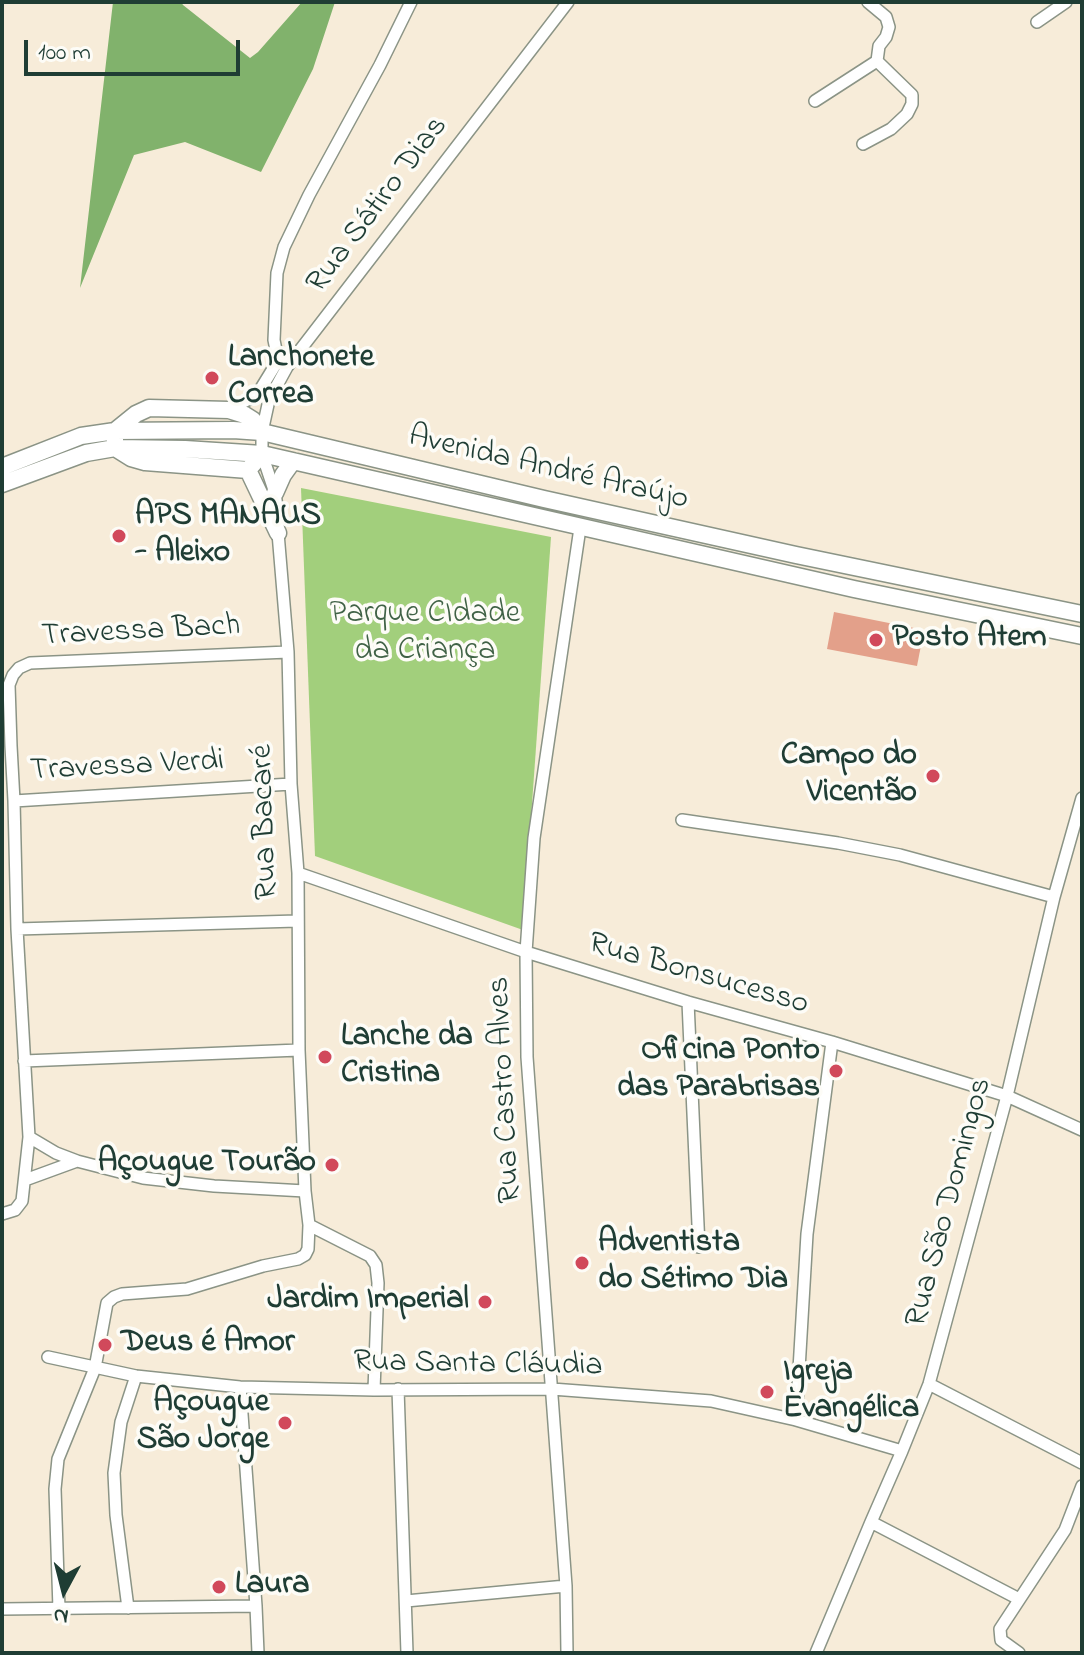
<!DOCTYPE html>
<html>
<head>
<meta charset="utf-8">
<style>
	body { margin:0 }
	#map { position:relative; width:1084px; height:1655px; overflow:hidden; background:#f7ecd9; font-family:"Indie Flower",sans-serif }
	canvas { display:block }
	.frame { position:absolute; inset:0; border:4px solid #1f3d34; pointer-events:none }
	.north { position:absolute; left:24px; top:1551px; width:80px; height:80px; -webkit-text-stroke:6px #fdfcf7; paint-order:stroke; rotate:187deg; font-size:22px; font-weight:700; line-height:32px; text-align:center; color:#1f3d34 }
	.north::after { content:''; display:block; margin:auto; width:28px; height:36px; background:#1f3d34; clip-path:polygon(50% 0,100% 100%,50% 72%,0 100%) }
	.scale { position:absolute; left:24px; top:40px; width:216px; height:36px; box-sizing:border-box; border:4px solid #1f3d34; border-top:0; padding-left:10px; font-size:24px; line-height:28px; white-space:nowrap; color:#1f3d34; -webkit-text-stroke:6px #fdfcf7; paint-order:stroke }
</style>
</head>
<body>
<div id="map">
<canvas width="1084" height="1655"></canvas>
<div class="frame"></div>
<div class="north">N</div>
<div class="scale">100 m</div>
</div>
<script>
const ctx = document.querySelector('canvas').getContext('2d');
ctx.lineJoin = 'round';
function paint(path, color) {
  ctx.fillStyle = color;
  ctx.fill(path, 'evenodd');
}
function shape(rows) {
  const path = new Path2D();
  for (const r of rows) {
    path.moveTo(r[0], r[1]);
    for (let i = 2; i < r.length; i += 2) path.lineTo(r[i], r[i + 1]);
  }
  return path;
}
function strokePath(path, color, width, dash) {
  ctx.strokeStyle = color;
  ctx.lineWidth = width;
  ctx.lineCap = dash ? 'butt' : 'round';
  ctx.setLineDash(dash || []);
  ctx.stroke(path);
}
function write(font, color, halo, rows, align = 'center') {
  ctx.font = font + ' "Indie Flower",sans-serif';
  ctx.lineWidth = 7;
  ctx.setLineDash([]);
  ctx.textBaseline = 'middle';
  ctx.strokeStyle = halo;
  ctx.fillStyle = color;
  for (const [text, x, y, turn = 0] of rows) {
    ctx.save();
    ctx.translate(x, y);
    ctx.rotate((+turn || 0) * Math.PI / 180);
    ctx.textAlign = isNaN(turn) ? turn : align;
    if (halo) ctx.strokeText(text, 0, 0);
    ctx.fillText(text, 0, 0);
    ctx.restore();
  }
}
paint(shape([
	[301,488,551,537,523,930,315,856]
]), '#a2cf7c');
paint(shape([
	[113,2,181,2,183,5,250,58,258,52,302,2,335,2,313,69,261,172,185,142,134,155,80,288]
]), '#81b26c');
paint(shape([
	[834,612,924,630,917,666,827,649]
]), '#e3a08a');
const street = shape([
	[1037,22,1066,2],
	[815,101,877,61],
	[863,144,891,129,907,114,912,104,912,95,877,61,879,46,886,37,889,27,886,17,868,2],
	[287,367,277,355,274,340,277,273,284,247,309,195,380,65,411,2],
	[229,410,253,397,260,390,279,359],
	[14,801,291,784],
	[682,820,838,843,900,855,1054,897],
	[298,873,526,952,688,1002,832,1042,1007,1096,1082,1130],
	[17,929,297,921],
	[688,1002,699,1247],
	[24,1061,299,1050],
	[29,1137,56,1153,77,1161,143,1178,214,1186,305,1191],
	[25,1180,77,1161],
	[2,1214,15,1210,22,1201,29,1137,17,929,14,801,11,746,9,685,13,675,19,668,30,663,288,652],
	[309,1225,370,1256,376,1265,378,1283,374,1390],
	[48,1357,136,1376,240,1387,374,1390,552,1389,711,1401,796,1420,902,1451],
	[929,1384,1082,1463],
	[240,1387,256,1606,258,1653],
	[398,1389,407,1653],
	[796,1420,807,1234,832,1042],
	[871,1522,1019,1599],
	[406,1601,566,1586],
	[128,1608,116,1515,114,1473,121,1422,136,1376],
	[2,1609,256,1606],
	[59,1609,55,1489,58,1459,95,1368,107,1303,114,1297,122,1294,187,1289,263,1266,298,1259,305,1255,308,1249,309,1225,305,1191,299,1050,298,873,291,784,288,652,278,533,278,514,275,493,262,454,262,432,269,400,287,367,568,2],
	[567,1653,566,1586,527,1057,526,952,534,838,580,528],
	[816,1653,871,1522,902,1451,929,1384,1007,1096,1054,897,1082,798],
	[1019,1653,1001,1640,1000,1629,1065,1530,1082,1486]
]);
const secondary = shape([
	[262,432,253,420,245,415,229,410,149,408,136,414,115,431,115,448,131,458,145,462,248,470,262,454],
	[2,467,81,436,115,431,233,430,262,432,544,499,796,555,1082,614],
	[248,470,278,533],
	[2,484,86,453,115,448,185,449,262,454,854,589,1082,636],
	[275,493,283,475,293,461]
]);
strokePath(street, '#8b9486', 14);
strokePath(secondary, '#8b9486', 19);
strokePath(street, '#fff', 11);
strokePath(secondary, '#fff', 16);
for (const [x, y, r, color] of [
	[212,378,8,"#d1495b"],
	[119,536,8,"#d1495b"],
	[876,640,8,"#d1495b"],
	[933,776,8,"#d1495b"],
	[325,1057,8,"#d1495b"],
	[836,1071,8,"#d1495b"],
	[332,1165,8,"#d1495b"],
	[582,1263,8,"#d1495b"],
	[485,1302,8,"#d1495b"],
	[105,1345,8,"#d1495b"],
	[767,1392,8,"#d1495b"],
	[285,1423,8,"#d1495b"],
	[219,1587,8,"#d1495b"]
]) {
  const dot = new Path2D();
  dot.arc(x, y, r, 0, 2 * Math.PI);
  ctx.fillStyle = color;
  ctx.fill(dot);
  strokePath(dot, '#fdfcf7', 3);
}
write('32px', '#1f3d34', '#fdfcf7', [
	["Rua Sátiro Dias",379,206,-53],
	["Avenida André Araújo",548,470,13],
	["Travessa Bach",141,633,-3],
	["Travessa Verdi",127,768,-3],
	["Rua Bacaré",267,822,-92],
	["Rua Bonsucesso",698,976,16],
	["Rua Castro Alves",507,1090,-93],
	["Rua São Domingos",951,1203,-75],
	["Rua Santa Cláudia",478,1366,1]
]);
write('bold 32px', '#1f3d34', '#fdfcf7', [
	["Lanchonete",228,360],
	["Correa",228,397],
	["APS MANAUS",135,518],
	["- Aleixo",135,555],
	["Posto Atem",892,640],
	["Campo do",917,758,"right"],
	["Vicentão",917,795,"right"],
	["Lanche da",341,1039],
	["Cristina",341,1076],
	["Oficina Ponto",820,1053,"right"],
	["das Parabrisas",820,1090,"right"],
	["Açougue Tourão",316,1165,"right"],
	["Adventista",598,1245],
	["do Sétimo Dia",598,1282],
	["Jardim Imperial",469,1302,"right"],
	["Deus é Amor",121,1345],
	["Igreja",783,1374],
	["Evangélica",783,1411],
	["Açougue",269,1405,"right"],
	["São Jorge",269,1442,"right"],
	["Laura",235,1587]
], 'left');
write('32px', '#406246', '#fdfcf7', [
	["Parque CIdade",425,616],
	["da Criança",425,653]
]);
</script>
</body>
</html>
